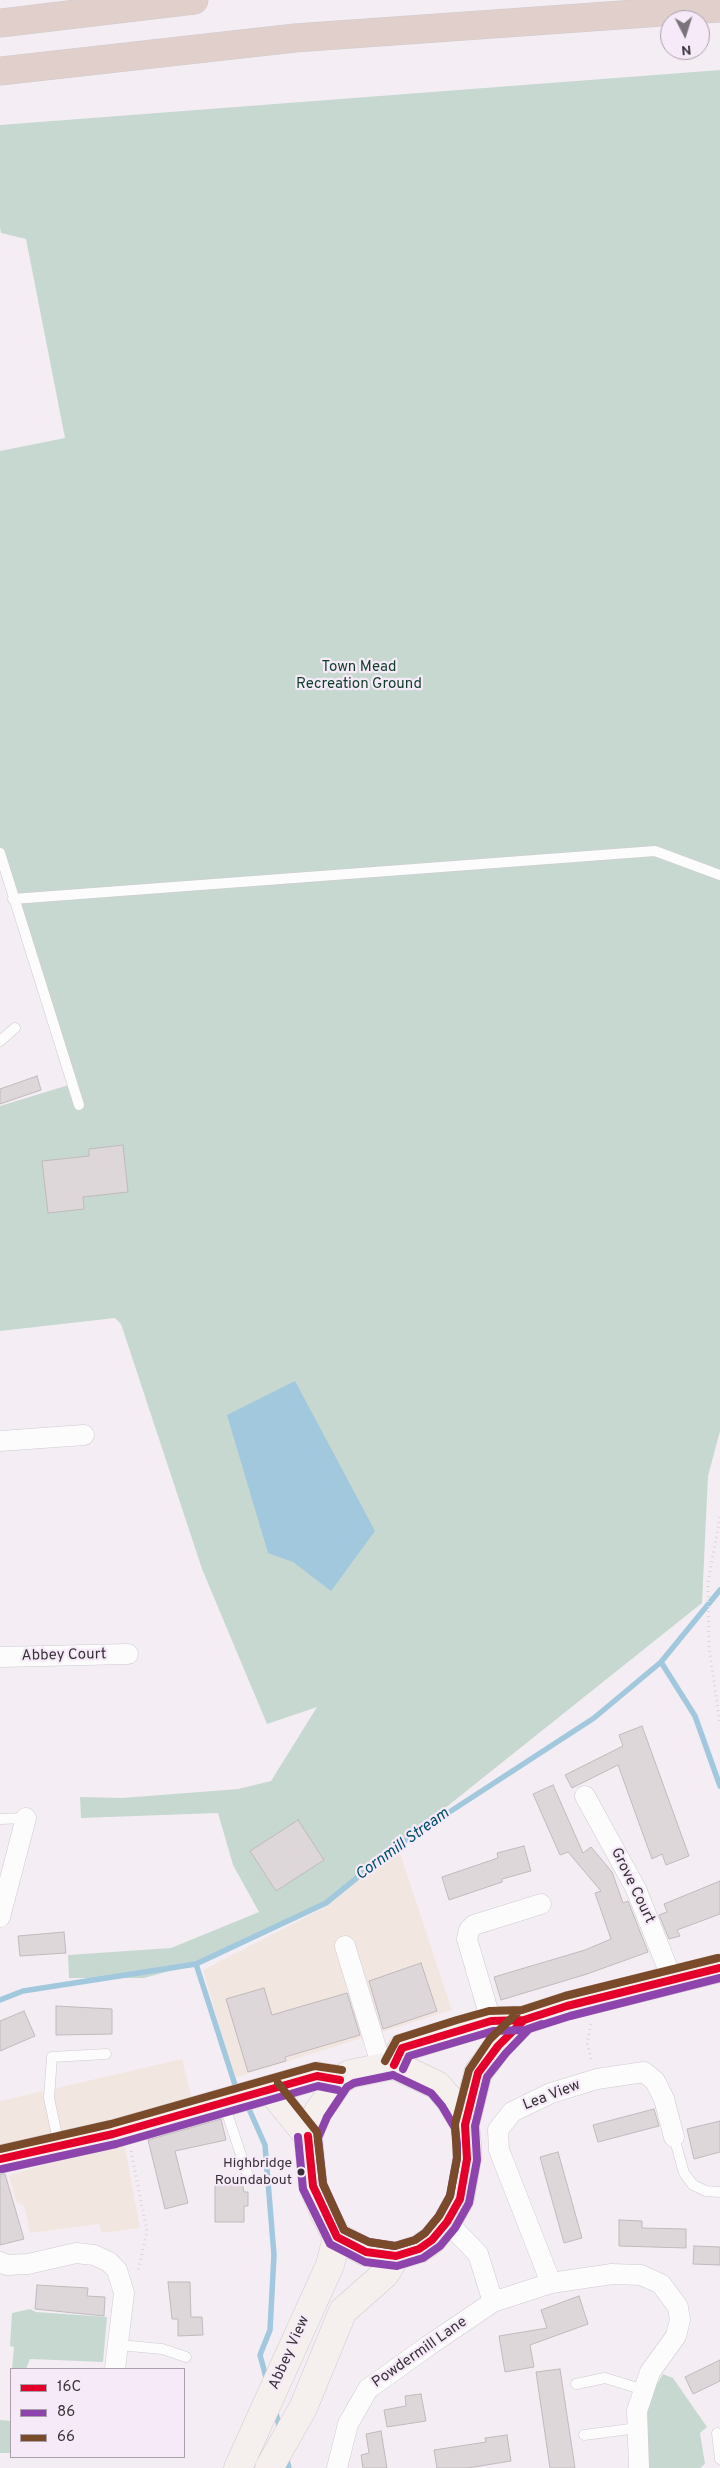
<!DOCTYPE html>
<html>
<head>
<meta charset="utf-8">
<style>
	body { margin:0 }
	#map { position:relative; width:720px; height:2468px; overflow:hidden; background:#f4eef4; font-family:Overpass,sans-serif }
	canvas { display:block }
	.legend { position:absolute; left:10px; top:2368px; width:175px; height:90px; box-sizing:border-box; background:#f6eaf8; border:1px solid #aaa0ab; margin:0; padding:6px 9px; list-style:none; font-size:15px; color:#373238 }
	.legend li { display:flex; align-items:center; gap:10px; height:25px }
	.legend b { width:25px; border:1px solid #aaa0ab }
	.north { position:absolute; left:660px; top:10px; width:50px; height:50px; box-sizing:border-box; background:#f6eaf8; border:1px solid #aaa0ab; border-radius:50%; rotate:175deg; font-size:14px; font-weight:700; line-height:20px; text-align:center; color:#373238 }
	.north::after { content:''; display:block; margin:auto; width:18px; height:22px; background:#79747a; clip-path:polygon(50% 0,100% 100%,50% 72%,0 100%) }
</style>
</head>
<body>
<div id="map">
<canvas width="720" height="2468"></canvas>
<ul class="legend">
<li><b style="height:6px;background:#e4002b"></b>16C</li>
<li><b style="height:6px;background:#8e44ad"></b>86</li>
<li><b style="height:6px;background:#7a4b2a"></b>66</li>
</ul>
<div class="north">N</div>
</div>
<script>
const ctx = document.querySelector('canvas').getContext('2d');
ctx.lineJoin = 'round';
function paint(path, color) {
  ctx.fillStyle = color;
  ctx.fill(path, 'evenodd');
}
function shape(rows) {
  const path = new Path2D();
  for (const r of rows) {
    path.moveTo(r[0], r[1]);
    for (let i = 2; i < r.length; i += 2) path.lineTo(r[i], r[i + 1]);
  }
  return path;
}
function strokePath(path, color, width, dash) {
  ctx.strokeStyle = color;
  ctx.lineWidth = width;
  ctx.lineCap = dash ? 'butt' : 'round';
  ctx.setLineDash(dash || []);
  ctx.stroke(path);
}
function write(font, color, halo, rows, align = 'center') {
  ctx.font = font + ' Overpass,sans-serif';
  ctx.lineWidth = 4.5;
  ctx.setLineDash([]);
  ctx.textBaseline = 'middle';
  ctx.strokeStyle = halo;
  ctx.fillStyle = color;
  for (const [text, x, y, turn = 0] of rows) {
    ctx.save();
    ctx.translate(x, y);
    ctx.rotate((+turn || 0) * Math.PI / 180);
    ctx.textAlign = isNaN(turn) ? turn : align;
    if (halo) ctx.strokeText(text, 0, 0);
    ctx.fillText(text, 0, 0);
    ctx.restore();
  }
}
paint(shape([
	[398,1847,452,2010,234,2078,203,1970,327,1906],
	[182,2059,192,2099,0,2150,0,2101],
	[124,2142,140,2228,102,2233,99,2224,30,2233,24,2206,16,2201,9,2175]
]), '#f2e7e0');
paint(shape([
	[720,70,720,1431,708,1476,702,1603,326,1903,196,1964,144,1978,69,1978,68,1955,171,1948,259,1912,233,1865,218,1813,81,1818,80,1797,122,1798,238,1789,271,1781,317,1707,267,1724,202,1569,121,1324,115,1318,0,1331,0,1106,72,1084,0,859,0,451,65,438,26,239,1,233,0,227,0,125],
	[30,2309,36,2312,107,2317,103,2362,30,2359,26,2369,12,2369,14,2347,10,2346,12,2313],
	[663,2374,673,2378,707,2427,700,2433,705,2464,700,2468,648,2468,644,2416,650,2395],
	[0,2420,11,2421,11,2453,0,2453]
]), '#c7d8d1');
paint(shape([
	[295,1381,375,1531,331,1591,293,1562,268,1553,227,1415]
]), '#a2c8dd');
strokePath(shape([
	[661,1662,695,1716,720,1786],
	[196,1964,236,2088],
	[0,2000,23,1991,196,1964,326,1903,391,1850,594,1718,661,1662,720,1590],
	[249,2109,265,2145,274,2255,270,2330,260,2355,267,2381],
	[275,2409,280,2430],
	[286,2456,289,2468]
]), '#a2c8dd', 5.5);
const building = shape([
	[37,1076,41,1090,0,1104,0,1089,37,1076],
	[123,1145,128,1192,83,1197,84,1209,48,1213,42,1161,89,1156,89,1149,123,1145],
	[642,1726,689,1856,666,1865,662,1854,652,1859,618,1765,572,1788,565,1775,623,1746,619,1735,642,1726],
	[553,1785,583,1853,591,1847,612,1872,623,1903,628,1901,648,1952,587,1974,501,2000,494,1977,585,1950,611,1939,595,1893,601,1891,568,1852,560,1855,533,1794,553,1785],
	[298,1820,324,1860,276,1891,250,1851,298,1820],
	[524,1846,531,1871,502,1879,502,1882,449,1900,442,1877,498,1858,497,1853,524,1846],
	[720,1881,720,1914,677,1930,680,1936,669,1939,659,1915,667,1912,664,1904,720,1881],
	[64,1932,66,1953,20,1956,18,1936,64,1932],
	[421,1963,437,2011,383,2029,369,1981,421,1963],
	[264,1988,272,2015,347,1993,360,2035,285,2057,286,2061,248,2072,226,1999,264,1988],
	[56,2006,112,2009,112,2034,56,2035,56,2006],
	[24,2011,35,2036,0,2051,0,2021,24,2011],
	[654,2109,659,2126,598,2142,593,2125,654,2109],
	[221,2119,226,2140,175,2151,188,2203,165,2209,148,2140,221,2119],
	[720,2121,720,2152,694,2159,687,2129,720,2121],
	[558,2152,582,2238,564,2243,540,2157,558,2152],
	[0,2174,5,2174,24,2239,0,2245,0,2174],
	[215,2177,241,2178,244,2192,248,2192,248,2206,244,2206,244,2222,215,2222,215,2177],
	[619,2220,642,2221,642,2228,686,2229,686,2248,619,2246,619,2220],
	[694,2246,720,2247,720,2265,693,2264,694,2246],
	[168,2282,190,2282,191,2317,202,2317,203,2335,178,2336,178,2319,172,2319,168,2282],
	[37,2285,88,2288,87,2296,105,2297,104,2316,35,2309,37,2285],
	[579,2296,588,2324,530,2345,534,2367,505,2372,499,2336,547,2328,541,2310,579,2296],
	[720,2360,720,2381,693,2394,685,2377,720,2360],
	[560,2369,575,2468,550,2468,536,2372,560,2369],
	[421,2394,426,2421,387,2427,384,2410,406,2406,405,2396,421,2394],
	[381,2431,387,2468,363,2468,361,2455,369,2453,366,2434,381,2431],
	[507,2435,511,2461,468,2468,437,2468,434,2450,486,2442,485,2438,507,2435]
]);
paint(building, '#ded7da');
strokePath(building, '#c0babc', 1);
const lane = shape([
	[0,853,79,1105],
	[13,899,655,851,720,875],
	[0,1041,15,1028],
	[0,1819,26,1818],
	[224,2104,249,2179],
	[674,2137,684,2173,693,2185,706,2191,720,2192],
	[59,2145,49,2098,52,2057,106,2054],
	[119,2345,162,2349,186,2357],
	[576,2384,605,2378,644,2390],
	[717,2433,720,2459],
	[584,2435,638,2428]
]);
const street = shape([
	[0,1441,84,1435],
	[0,1657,128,1654],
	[585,1796,636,1889,672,1979],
	[0,1917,26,1818],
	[345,1946,382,2067],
	[491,2021,467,1939,469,1930,474,1925,541,1904],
	[447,2222,478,2254,493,2302],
	[0,2262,7,2265,28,2264,76,2253,94,2255,109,2262,117,2270,124,2293,115,2369],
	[551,2283,499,2150,498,2130,512,2112,551,2093,597,2079,644,2072,655,2081,664,2099,674,2137],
	[337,2468,348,2424,368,2389,428,2346,493,2302,551,2283,612,2274,641,2275,661,2284,678,2307,680,2320,676,2336,650,2372,637,2411,639,2468]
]);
const secondary = shape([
	[394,2065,437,2085,450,2100,465,2125,467,2143,467,2159,460,2199,447,2222,432,2240,419,2249,396,2256,366,2252,337,2237,323,2210,313,2186,308,2136,318,2112,340,2080,350,2074,394,2065],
	[394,2065,402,2048,460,2030,491,2021,524,2020,567,2006,720,1968],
	[270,2089,308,2136],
	[465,2125,478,2073,498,2046,524,2020],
	[0,2159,113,2134,317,2076,340,2080],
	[238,2468,330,2265,337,2237],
	[269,2468,303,2408,343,2311,385,2274,396,2256]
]);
const highway = shape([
	[0,23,194,0],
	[0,71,295,38,720,8]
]);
strokePath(lane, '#cfcacf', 11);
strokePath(street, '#cfcacf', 21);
strokePath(secondary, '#cfcacf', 29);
strokePath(highway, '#cfcccf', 29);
strokePath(shape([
	[720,1517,708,1582,709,1647,720,1724],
	[591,2024,587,2043,592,2062],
	[131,2151,147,2231,138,2272]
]), '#d8d6d9', 3, [1, 4]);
strokePath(lane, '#fdfcfd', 10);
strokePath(street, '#fdfcfd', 20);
strokePath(secondary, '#f5efed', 28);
strokePath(highway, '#e0cfca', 28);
strokePath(shape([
	[394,2065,402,2048,491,2021,524,2020,539,2015],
	[308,2136,313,2186,337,2237,366,2252,396,2256,419,2249,432,2240,447,2222,460,2199,467,2159,465,2125,478,2073,498,2046,524,2020,567,2006,720,1968],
	[0,2159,113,2134,317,2076,340,2080]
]), '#e4002b', 8);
strokePath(shape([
	[403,2069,409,2056,493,2031,525,2030,542,2024],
	[393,2075,431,2093,442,2106,455,2128,457,2144,457,2158,450,2196,439,2216,425,2233,415,2240,395,2246,369,2242,344,2230,323,2184,318,2138,327,2117,347,2087,354,2083,393,2075],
	[298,2137,303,2189,330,2244,365,2262,397,2266,423,2258,440,2246,455,2228,469,2203,477,2160,475,2126,487,2077,506,2053,529,2029,570,2016,720,1978],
	[2,2169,116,2144,318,2086,338,2090]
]), '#8e44ad', 8);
strokePath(shape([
	[385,2061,397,2039,457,2020,489,2011,522,2010,565,1996,718,1958],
	[278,2083,317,2132,323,2184,344,2230,369,2242,395,2246,415,2240,425,2233,439,2216,450,2196,457,2158,455,2124,469,2070,490,2039,517,2013],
	[0,2149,111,2124,315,2066,342,2070]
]), '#7a4b2a', 8);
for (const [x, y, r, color] of [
	[301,2172,4.5,"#373238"]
]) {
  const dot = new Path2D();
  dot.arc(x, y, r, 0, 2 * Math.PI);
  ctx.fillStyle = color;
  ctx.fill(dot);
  strokePath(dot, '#f6eaf8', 2);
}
write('14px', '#373238', '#f6eaf8', [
	["Highbridge",292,2164],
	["Roundabout",292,2181]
], 'right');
write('15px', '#0f3e2b', '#f6eaf8', [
	["Town Mead",359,668],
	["Recreation Ground",359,685]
]);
write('15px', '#373238', '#f6eaf8', [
	["Abbey Court",64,1656,-1],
	["Grove Court",632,1886,64],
	["Lea View",552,2096,-21],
	["Abbey View",290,2353,-66],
	["Powdermill Lane",420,2353,-35]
]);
write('italic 16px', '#01516d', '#f6eaf8', [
	["Cornmill Stream",403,1845,-36]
]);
</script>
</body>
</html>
